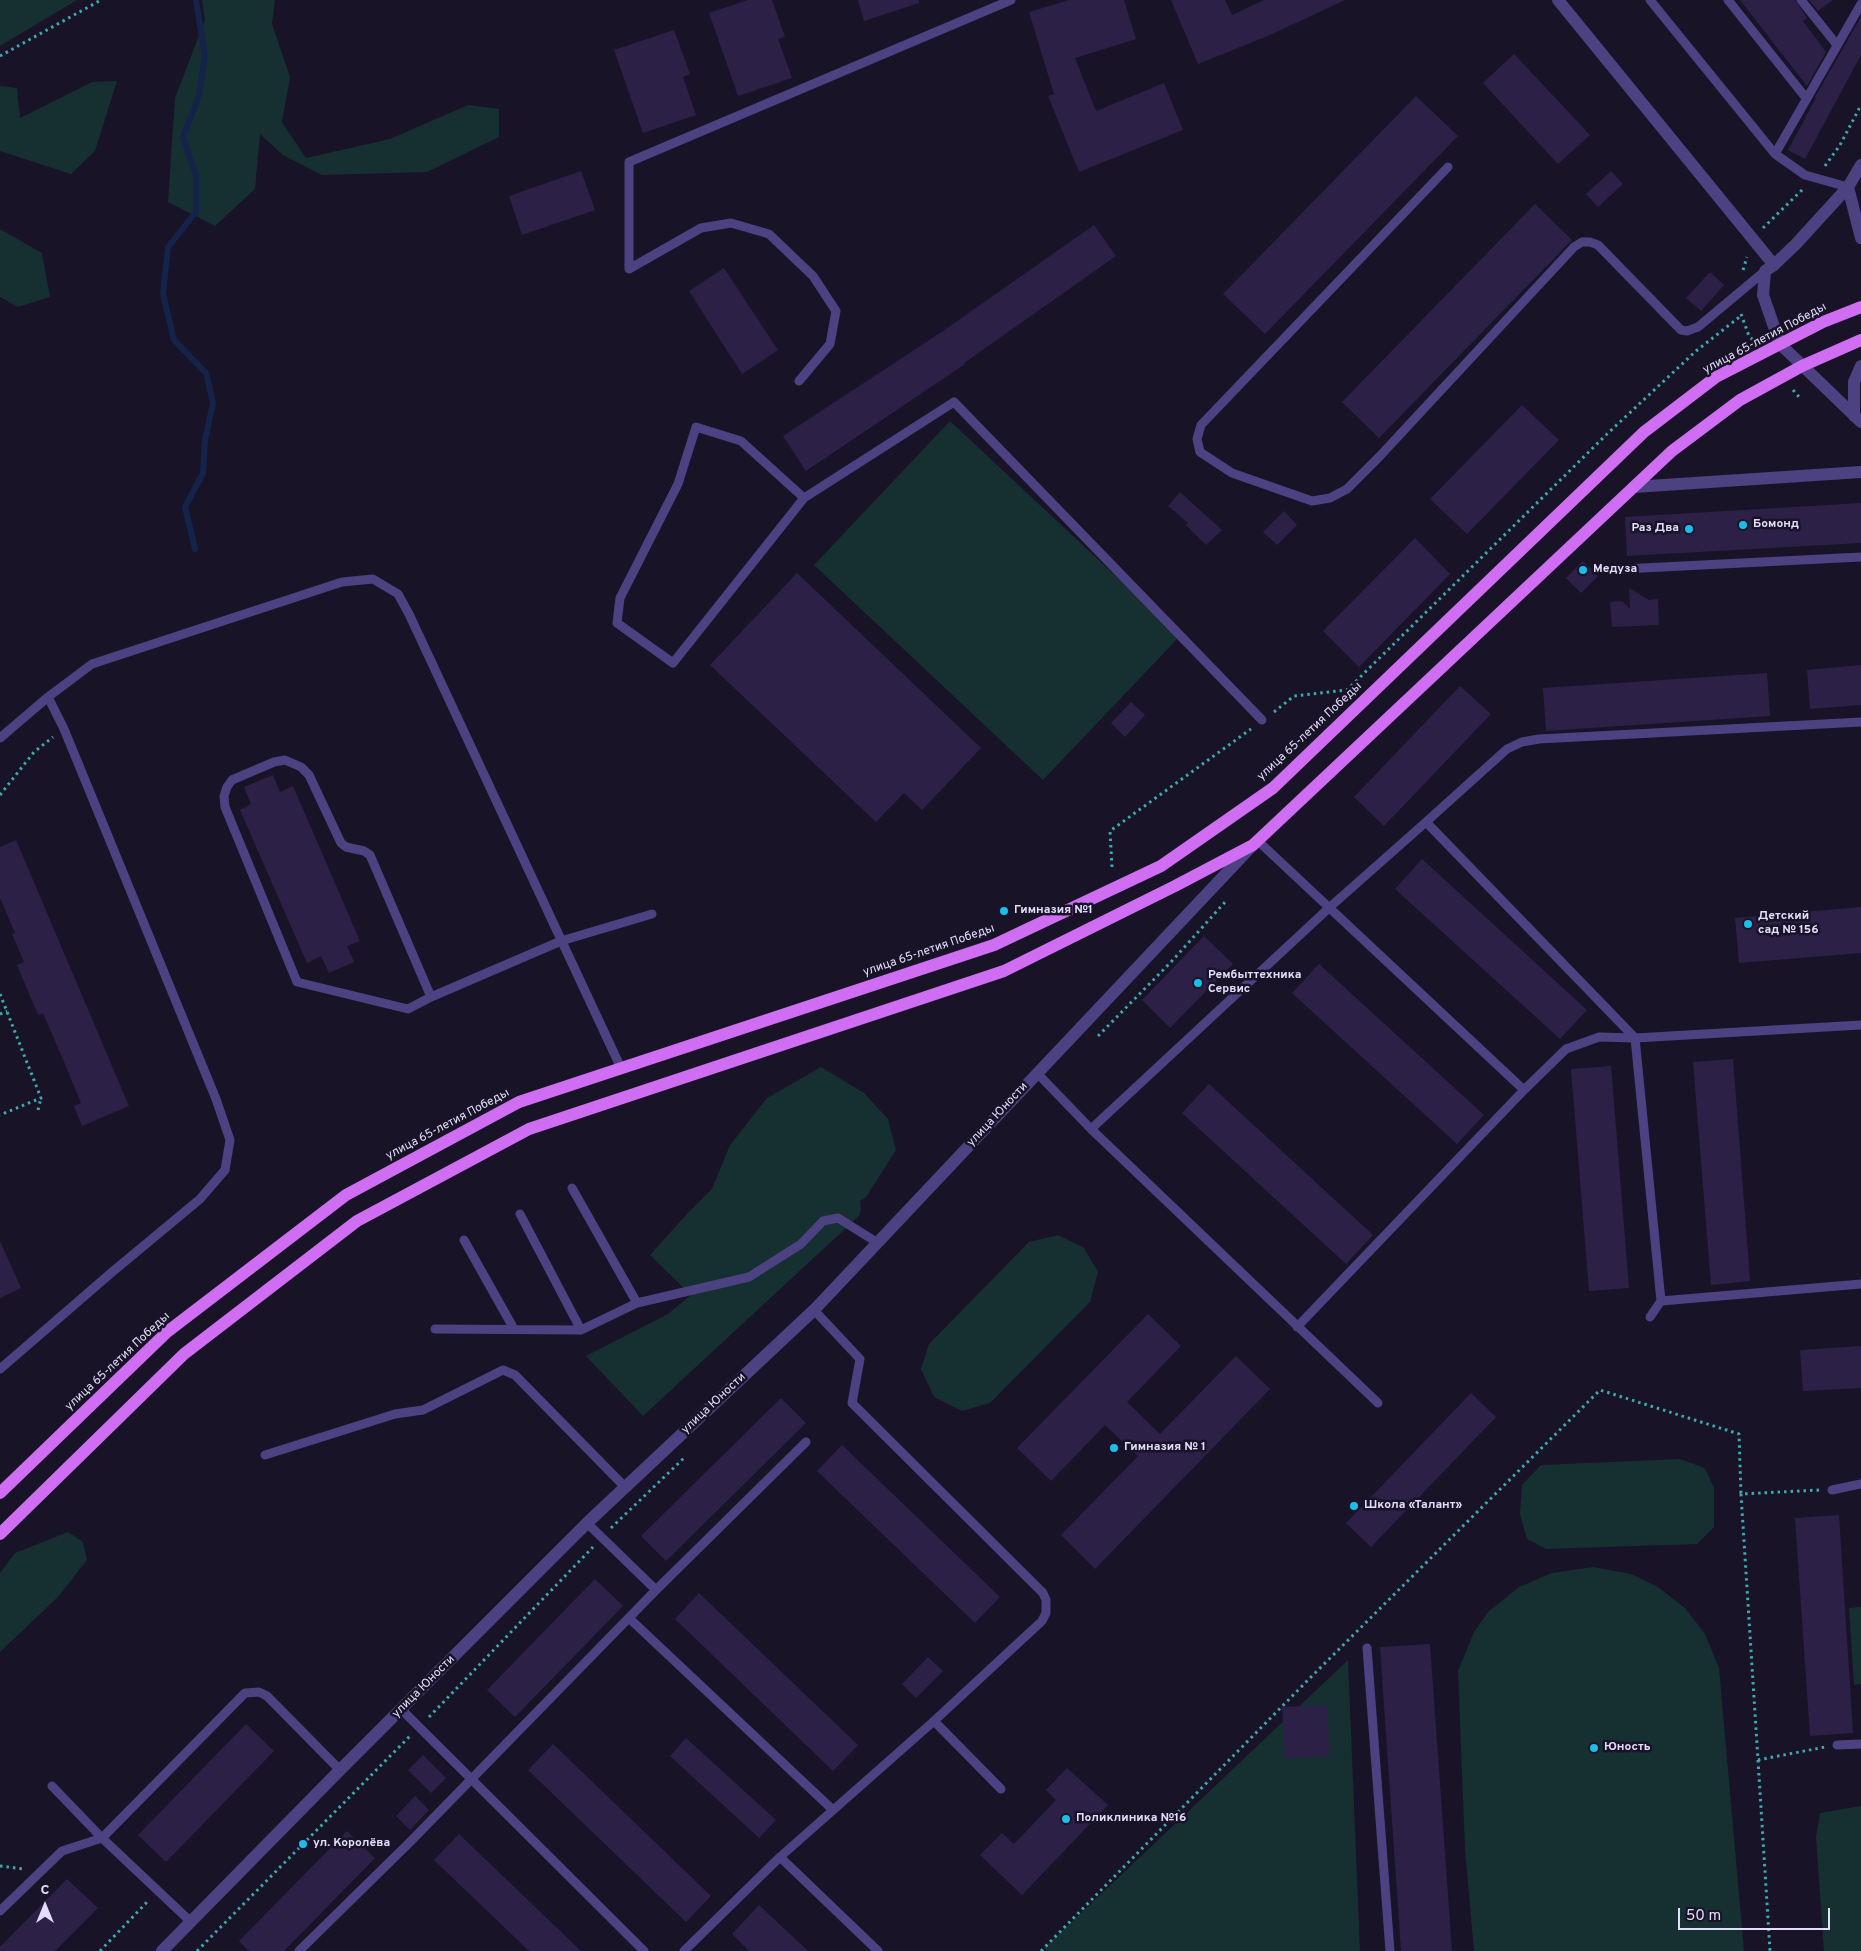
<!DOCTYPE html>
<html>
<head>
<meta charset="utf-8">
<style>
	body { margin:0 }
	#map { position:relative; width:1861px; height:1951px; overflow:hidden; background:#191328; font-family:Overpass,sans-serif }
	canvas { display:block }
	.north { position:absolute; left:20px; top:1881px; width:50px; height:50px; -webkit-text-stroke:4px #191328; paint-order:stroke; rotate:0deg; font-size:14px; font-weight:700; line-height:20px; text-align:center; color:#e3dcfc }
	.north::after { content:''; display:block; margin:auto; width:18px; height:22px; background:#e3dcfc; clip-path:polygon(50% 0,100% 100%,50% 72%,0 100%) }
	.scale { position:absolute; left:1678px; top:1908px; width:152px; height:22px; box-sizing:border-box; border:2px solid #e3dcfc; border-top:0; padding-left:6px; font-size:15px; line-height:18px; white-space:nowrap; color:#e3dcfc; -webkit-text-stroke:4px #191328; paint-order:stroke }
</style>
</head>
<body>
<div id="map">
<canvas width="1861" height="1951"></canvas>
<div class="north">С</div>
<div class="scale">50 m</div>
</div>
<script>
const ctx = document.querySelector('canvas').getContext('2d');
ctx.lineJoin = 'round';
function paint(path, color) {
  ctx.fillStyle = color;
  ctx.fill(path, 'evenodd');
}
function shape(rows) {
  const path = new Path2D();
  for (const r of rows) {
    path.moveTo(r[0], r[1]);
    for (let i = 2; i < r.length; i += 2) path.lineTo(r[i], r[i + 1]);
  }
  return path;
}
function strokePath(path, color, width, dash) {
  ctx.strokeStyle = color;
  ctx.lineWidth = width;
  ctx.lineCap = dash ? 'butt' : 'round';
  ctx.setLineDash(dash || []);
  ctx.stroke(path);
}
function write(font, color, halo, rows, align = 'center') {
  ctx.font = font + ' Overpass,sans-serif';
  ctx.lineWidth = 5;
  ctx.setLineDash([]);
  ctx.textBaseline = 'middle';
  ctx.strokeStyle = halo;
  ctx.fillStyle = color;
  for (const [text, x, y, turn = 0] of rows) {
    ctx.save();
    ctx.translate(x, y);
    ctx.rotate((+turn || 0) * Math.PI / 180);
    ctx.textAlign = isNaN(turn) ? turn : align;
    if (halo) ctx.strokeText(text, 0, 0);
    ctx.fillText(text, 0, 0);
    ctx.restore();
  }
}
paint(shape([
	[0,0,77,0,0,46],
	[202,0,275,0,272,24,290,77,282,122,306,158,390,139,468,105,499,109,499,137,427,172,322,175,283,155,260,134,255,189,215,226,168,202,175,98,205,20],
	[117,81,95,151,71,174,0,151,0,86,17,88,20,118,92,82],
	[0,229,42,253,50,297,18,307,0,297],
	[950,421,1180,636,1043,780,814,565],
	[821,1067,864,1093,888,1119,896,1150,866,1197,860,1201,861,1210,859,1216,643,1416,586,1356,668,1314,691,1295,650,1255,685,1216,712,1189,730,1145,767,1098],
	[1058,1235,1084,1248,1098,1272,1090,1302,990,1403,962,1411,934,1397,921,1369,929,1344,1029,1242],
	[1680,1459,1705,1468,1714,1488,1714,1527,1697,1544,1546,1549,1527,1539,1520,1514,1522,1485,1541,1465],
	[68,1532,83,1542,87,1560,58,1597,0,1652,0,1573,15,1553],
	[1593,1567,1631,1574,1658,1587,1685,1608,1705,1634,1719,1668,1744,1951,1474,1951,1465,1849,1458,1671,1474,1632,1488,1612,1519,1587,1552,1573],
	[1861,1607,1861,1684,1854,1685,1849,1608],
	[1348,1660,1360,1951,1048,1951,1044,1948],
	[1861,1806,1861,1951,1824,1951,1816,1837,1820,1813]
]), '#162f31');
strokePath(shape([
	[195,549,185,507,203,473,205,440,213,403,206,373,174,340,163,294,168,247,196,212,196,176,183,137,199,96,205,56,196,0]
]), '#14234a', 6);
paint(shape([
	[748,0,772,0,785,37,778,39,792,78,738,96,709,13],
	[858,0,919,0,919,3,864,21],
	[1069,0,1124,0,1136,39,1075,58,1096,111,1164,83,1183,130,1079,172,1048,96,1054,94,1029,12],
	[1171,0,1225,0,1232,15,1264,0,1345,0,1270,35,1198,64],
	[1740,0,1795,0,1807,18,1803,21,1826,52,1807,86],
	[1809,0,1833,0,1818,11],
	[1861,17,1861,55,1805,159,1788,150,1816,98,1815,97],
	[674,30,690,74,683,77,696,115,643,133,614,50],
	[1514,54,1590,135,1558,164,1483,83],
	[1416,96,1458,136,1265,334,1223,294],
	[581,171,595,210,522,235,509,196],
	[1611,171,1623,184,1598,207,1586,194],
	[1535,204,1572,240,1379,438,1342,402],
	[1094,225,1116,256,964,363,965,364,806,471,783,436,943,331],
	[724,268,778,350,742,374,689,291],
	[1710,272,1724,285,1701,311,1686,298],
	[1522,405,1559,440,1467,534,1430,499],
	[1180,492,1222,530,1206,545,1186,525,1188,523,1168,506],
	[1861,503,1861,543,1627,556,1625,517],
	[1284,511,1297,525,1277,545,1263,532],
	[1415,538,1450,574,1359,667,1323,631],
	[1583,561,1598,576,1581,593,1566,578],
	[797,573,981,748,922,810,904,793,876,822,710,665],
	[1629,588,1649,600,1658,599,1659,625,1612,627,1610,602,1622,601,1630,609],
	[1861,665,1861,705,1810,709,1807,670],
	[1767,673,1770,716,1546,731,1543,688],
	[1460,686,1491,714,1384,826,1354,797],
	[1131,702,1145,715,1125,737,1111,723],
	[273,775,280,792,293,786,360,941,347,946,354,962,329,973,321,956,307,963,240,810,251,804,244,787],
	[16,840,129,1106,82,1126,74,1106,81,1103,64,1062,43,1013,38,1015,17,965,24,962,12,934,15,933,0,898,0,847],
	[1422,859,1587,1010,1560,1039,1395,889],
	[1861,907,1861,953,1739,963,1735,918],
	[1204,936,1233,964,1170,1028,1142,1000],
	[1319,964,1484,1115,1457,1144,1292,993],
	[1733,1059,1750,1281,1711,1285,1693,1062],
	[1611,1066,1629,1288,1589,1291,1571,1069],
	[1209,1084,1373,1235,1346,1264,1182,1113],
	[0,1241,21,1288,0,1298],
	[1148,1314,1181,1346,1127,1402,1160,1434,1236,1356,1270,1389,1095,1569,1061,1535,1138,1456,1105,1425,1051,1481,1017,1448],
	[1861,1346,1861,1388,1803,1391,1800,1350],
	[1471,1393,1496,1417,1371,1547,1346,1523],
	[781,1398,806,1423,666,1561,641,1536],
	[842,1445,1000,1597,975,1623,817,1471],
	[1839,1515,1853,1733,1810,1736,1795,1518],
	[595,1579,623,1606,515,1717,487,1690],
	[699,1593,858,1745,833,1771,675,1619],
	[1430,1644,1452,1951,1401,1951,1380,1647],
	[928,1657,943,1671,916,1698,902,1684],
	[1327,1705,1330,1756,1285,1758,1282,1707],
	[246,1724,274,1751,166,1862,138,1835],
	[686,1738,776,1820,759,1838,670,1756],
	[553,1744,711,1896,686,1922,528,1770],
	[423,1755,446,1778,431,1793,408,1770],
	[1067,1768,1108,1805,1022,1895,980,1855,1002,1833,1014,1844,1056,1800,1046,1790],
	[415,1796,429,1810,410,1830,396,1816],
	[347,1831,375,1858,284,1951,249,1951,239,1941],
	[459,1834,581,1951,529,1951,434,1860],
	[67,1879,98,1908,55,1951,0,1951,0,1947],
	[759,1905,808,1951,749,1951,732,1934]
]), '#2c2047');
strokePath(shape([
	[0,56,101,0],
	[1825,166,1840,145,1861,105],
	[1763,228,1803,189],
	[1743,270,1747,257],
	[1741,314,1749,336,1753,340],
	[1793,390,1799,397],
	[1274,712,1294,696,1347,690,1607,434,1696,351,1742,315],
	[0,795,34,752,53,737],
	[1112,867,1110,831,1251,729],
	[0,994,41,1098,0,1115],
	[0,1014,7,1011],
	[1098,1036,1171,962,1226,901],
	[38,1110,41,1098],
	[1819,1490,1741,1494,1758,1760,1825,1747],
	[611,1528,684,1458],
	[429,1717,593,1547],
	[1758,1760,1770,1951],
	[0,1866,24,1869],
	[100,1951,149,1900],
	[197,1951,410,1736],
	[1041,1951,1309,1679,1600,1390,1739,1434,1741,1494]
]), '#3caab0', 3, [2.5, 4]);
strokePath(shape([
	[1650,0,1775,154,1805,175,1848,187],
	[1728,0,1806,98],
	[1801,0,1837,45],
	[1775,154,1861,4],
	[1448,167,1201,425,1197,439,1200,452,1232,473,1312,501,1330,498,1347,489,1379,457,1574,247,1582,242,1590,242,1598,245,1681,330,1687,331,1698,327,1765,271],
	[799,381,830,344,836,311,813,276,769,234,731,223,701,228,629,269,629,162,1011,0],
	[804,498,673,663,617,623,620,598,678,484,696,427,741,441,804,498,954,402,1262,720],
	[1623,569,1861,557],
	[0,738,48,697,92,664,342,582,373,579,398,594,409,614,621,1068],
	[1258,841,1524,1090,1566,1049,1599,1037,1635,1038,1426,822,1507,749,1522,742,1539,739,1861,722],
	[431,997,408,1009,297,982,225,807,224,796,227,787,232,780,274,762,285,760,301,767,309,775,341,843,346,847,364,851,370,855,431,997,561,941,652,914],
	[1037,1073,1091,1129,1378,1403],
	[1091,1129,1330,907,1426,822],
	[572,1188,637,1303,749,1277,801,1244,823,1221,838,1218,878,1243],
	[520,1214,581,1330,637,1303],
	[464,1240,514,1329],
	[1661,1301,1635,1038,1861,1025],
	[1650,1317,1661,1301,1861,1284],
	[1297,1327,1524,1090],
	[435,1329,581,1330],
	[0,1369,111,1273,200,1199,225,1170,230,1140,216,1099,64,729,48,697],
	[265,1455,395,1414,423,1410,503,1370,515,1375,625,1487],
	[1832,1490,1861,1484],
	[587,1523,656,1590],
	[630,1619,833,1810],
	[1367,1648,1390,1951],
	[401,1709,644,1951],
	[934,1721,1001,1789],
	[1837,1745,1861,1744],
	[52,1786,102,1838,190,1921],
	[780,1857,878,1951],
	[0,1911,62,1851,102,1838,245,1693,259,1692,267,1696,340,1770],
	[299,1951,410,1842,656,1590,806,1442],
	[684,1951,780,1857,934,1721,1042,1621,1046,1613,1046,1600,1043,1593,852,1403,860,1359,814,1310]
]), '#4c4282', 9);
strokePath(shape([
	[1558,0,1774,265,1796,244,1848,187,1861,165],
	[1634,487,1861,472]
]), '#4c4282', 12);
strokePath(shape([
	[1848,187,1861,238],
	[1774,265,1765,271,1763,295,1780,344,1861,422],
	[1854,416,1854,382,1861,366],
	[162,1951,340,1770,587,1523,814,1310,1252,846]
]), '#4c4282', 12);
strokePath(shape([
	[0,1493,167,1332,346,1195,519,1102,994,945,1161,866,1273,788,1644,432,1716,377,1823,322,1861,307],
	[0,1534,184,1354,357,1221,529,1129,1004,971,1175,886,1253,845,1672,451,1740,400,1802,366,1861,340]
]), '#cf6ef2', 12);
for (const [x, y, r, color] of [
	[1743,525,5,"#1abeea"],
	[1689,529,5,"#1abeea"],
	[1583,570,5,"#1abeea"],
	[1004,911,5,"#1abeea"],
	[1748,924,5,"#1abeea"],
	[1198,983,5,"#1abeea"],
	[1114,1448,5,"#1abeea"],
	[1354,1506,5,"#1abeea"],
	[1594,1748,5,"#1abeea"],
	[1066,1819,5,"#1abeea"],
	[303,1844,5,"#1abeea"]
]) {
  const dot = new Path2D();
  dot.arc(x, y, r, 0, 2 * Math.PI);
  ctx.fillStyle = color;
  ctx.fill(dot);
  strokePath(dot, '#191328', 2);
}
write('12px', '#e3dcfc', '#191328', [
	["улица 65-летия Победы",1765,339,-28],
	["улица 65-летия Победы",1310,732,-43],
	["улица 65-летия Победы",929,951,-19],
	["улица Юности",998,1115,-47],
	["улица 65-летия Победы",448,1125,-28],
	["улица 65-летия Победы",118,1362,-43],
	["улица Юности",714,1404,-43],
	["улица Юности",424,1687,-45]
]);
write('bold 12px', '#e3dcfc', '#191328', [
	["Бомонд",1753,525],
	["Раз Два",1679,529,"right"],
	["Медуза",1593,570],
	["Гимназия №1",1014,911],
	["Детский",1758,917],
	["сад № 156",1758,931],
	["Рембыттехника",1208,976],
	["Сервис",1208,990],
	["Гимназия № 1",1124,1448],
	["Школа «Талант»",1364,1506],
	["Юность",1604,1748],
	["Поликлиника №16",1076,1819],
	["ул. Королёва",313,1844]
], 'left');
</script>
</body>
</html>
